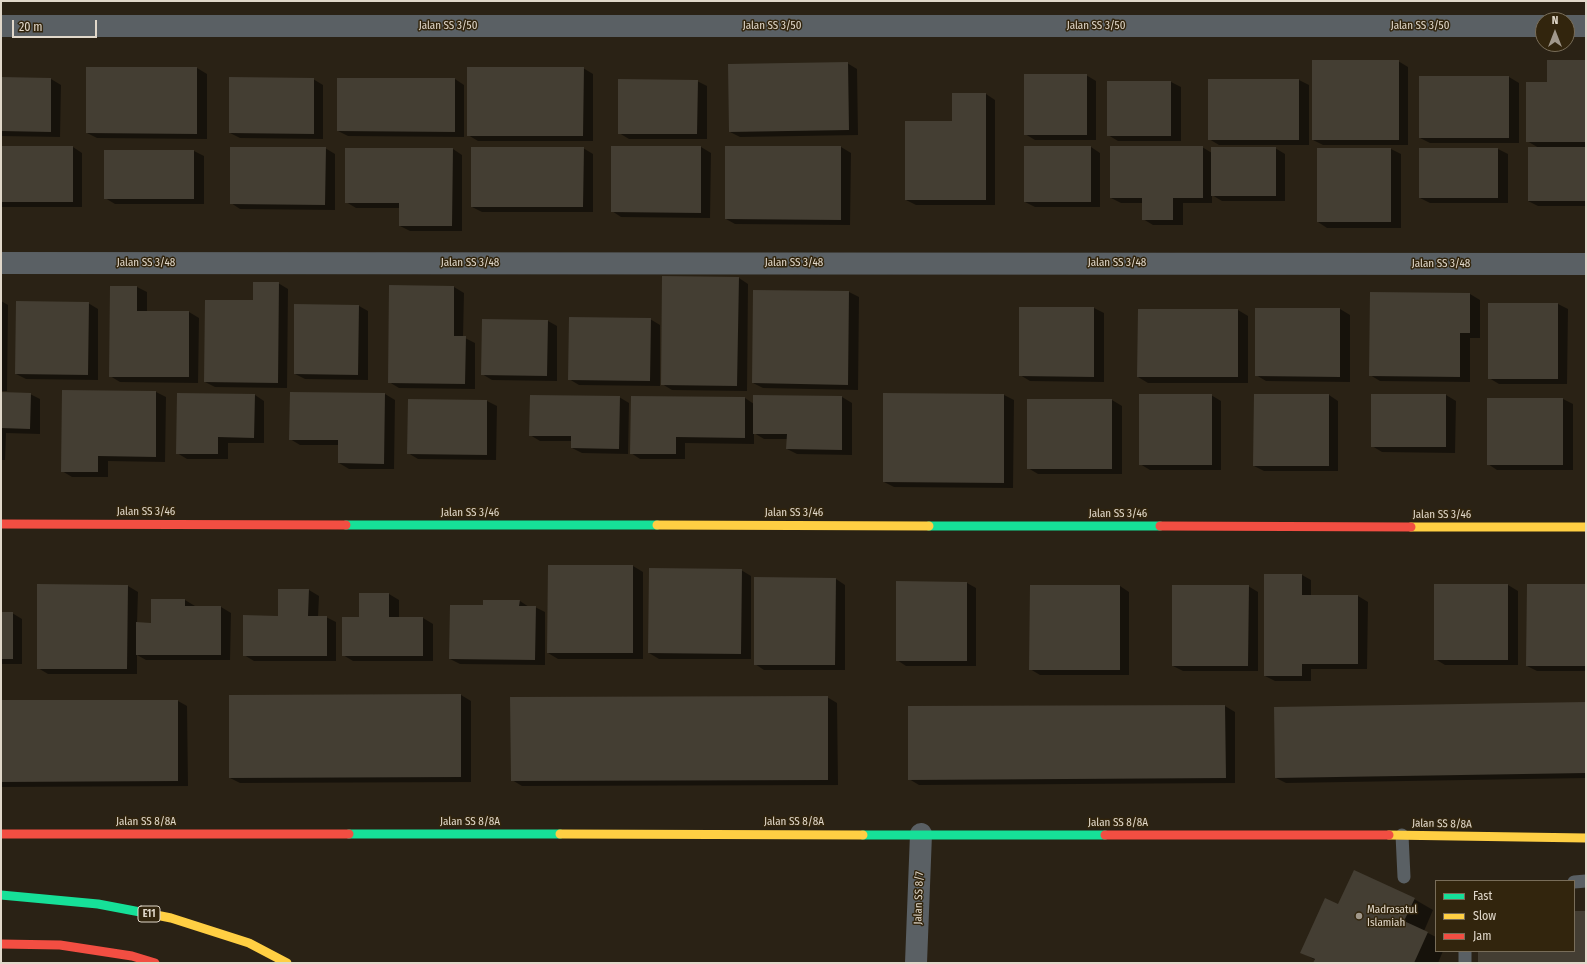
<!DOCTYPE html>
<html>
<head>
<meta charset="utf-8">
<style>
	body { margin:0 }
	#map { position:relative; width:1587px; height:964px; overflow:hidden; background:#2a2215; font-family:"Fira Sans Condensed",sans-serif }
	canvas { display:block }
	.frame { position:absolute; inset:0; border:2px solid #e1d8ca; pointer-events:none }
	.legend { position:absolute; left:1435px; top:880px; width:140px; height:72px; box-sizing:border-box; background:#32250d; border:1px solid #786d59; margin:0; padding:5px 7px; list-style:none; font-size:12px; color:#e1d8ca }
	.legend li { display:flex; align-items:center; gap:8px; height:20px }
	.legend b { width:20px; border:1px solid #786d59 }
	.north { position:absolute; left:1535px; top:12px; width:40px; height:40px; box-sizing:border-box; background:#32250d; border:1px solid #786d59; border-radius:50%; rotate:0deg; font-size:11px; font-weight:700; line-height:16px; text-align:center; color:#e1d8ca }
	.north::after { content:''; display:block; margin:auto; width:14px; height:18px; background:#a1988b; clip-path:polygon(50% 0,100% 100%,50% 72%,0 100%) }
	.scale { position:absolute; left:12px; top:20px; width:85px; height:18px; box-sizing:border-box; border:2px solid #e1d8ca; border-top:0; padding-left:5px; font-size:12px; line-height:14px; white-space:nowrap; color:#e1d8ca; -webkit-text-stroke:3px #32250d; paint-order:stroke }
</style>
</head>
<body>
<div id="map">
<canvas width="1587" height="964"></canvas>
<div class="frame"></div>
<ul class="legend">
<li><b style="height:5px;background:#16e098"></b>Fast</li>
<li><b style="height:5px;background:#ffcf43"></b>Slow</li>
<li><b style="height:5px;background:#f24e42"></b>Jam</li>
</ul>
<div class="north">N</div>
<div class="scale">20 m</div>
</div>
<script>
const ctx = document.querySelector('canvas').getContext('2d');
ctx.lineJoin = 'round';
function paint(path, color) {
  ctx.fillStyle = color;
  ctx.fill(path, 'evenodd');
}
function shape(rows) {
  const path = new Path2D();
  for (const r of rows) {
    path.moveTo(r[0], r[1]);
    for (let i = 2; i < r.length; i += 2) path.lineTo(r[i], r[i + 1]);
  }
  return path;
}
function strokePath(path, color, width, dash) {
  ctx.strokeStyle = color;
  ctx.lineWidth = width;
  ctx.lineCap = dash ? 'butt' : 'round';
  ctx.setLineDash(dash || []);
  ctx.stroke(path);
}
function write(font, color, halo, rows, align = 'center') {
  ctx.font = font + ' "Fira Sans Condensed",sans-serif';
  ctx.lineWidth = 3;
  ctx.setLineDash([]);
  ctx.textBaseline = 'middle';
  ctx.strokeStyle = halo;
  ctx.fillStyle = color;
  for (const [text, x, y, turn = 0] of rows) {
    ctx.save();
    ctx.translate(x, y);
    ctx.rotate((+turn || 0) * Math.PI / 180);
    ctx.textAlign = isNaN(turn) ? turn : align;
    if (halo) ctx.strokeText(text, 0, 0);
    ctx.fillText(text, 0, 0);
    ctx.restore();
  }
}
paint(shape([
	[1398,61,1408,67,1408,145,1323,145,1313,140],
	[1586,61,1586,206,1538,206,1528,201,1539,148,1527,141],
	[847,63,857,69,858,135,740,137,730,132],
	[87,68,197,68,207,74,207,139,97,138,87,133],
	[583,68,593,74,593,141,478,141,468,135],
	[1086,75,1096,81,1096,140,1035,140,1025,134],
	[1420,77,1509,77,1519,83,1519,143,1430,143,1420,138],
	[1,79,51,79,61,85,60,137,1,136],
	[313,79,323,85,323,139,240,138,230,133],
	[455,79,464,85,464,137,348,136,338,131],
	[1209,80,1299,80,1309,85,1309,145,1219,145,1209,139],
	[697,81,707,86,707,139,629,139,619,133],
	[1171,82,1181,87,1181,141,1118,141,1108,135],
	[986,94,995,100,995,205,916,205,906,200,953,122],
	[1,147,73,147,82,153,82,207,1,207],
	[612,147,701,147,711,153,710,218,621,217,612,211],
	[841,147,851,153,850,225,735,224,726,219],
	[1091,147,1100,153,1100,207,1035,207,1025,202],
	[1202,147,1212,153,1275,148,1285,154,1285,201,1222,201,1212,195,1212,203,1183,203,1183,225,1153,225,1143,219,1143,203,1121,203,1111,198],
	[325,148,335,154,335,210,240,209,231,203],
	[583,148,593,154,593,212,482,212,472,207],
	[453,149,462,155,462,231,410,231,400,226,400,208,356,208,346,202],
	[1391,149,1401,154,1401,228,1327,228,1318,222],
	[1498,149,1508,154,1508,203,1430,203,1420,198],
	[194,151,204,156,204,204,115,204,105,198],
	[739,278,748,284,747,391,672,390,662,384],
	[278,283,288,289,287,388,215,387,205,382,254,301],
	[390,286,454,287,464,293,463,337,475,343,475,389,399,388,389,382],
	[111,287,137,287,147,292,147,312,189,312,199,318,198,383,120,382,110,376],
	[849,292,859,297,858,390,763,388,753,383],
	[1371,293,1470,294,1480,300,1480,338,1470,338,1470,382,1380,381,1370,375],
	[1,301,8,305,7,391,1,391],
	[88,303,98,309,98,380,26,379,16,374],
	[1489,304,1558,304,1568,309,1567,384,1499,384,1489,378],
	[359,306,368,311,368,380,305,379,295,374],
	[1094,308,1104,313,1104,382,1030,381,1020,375],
	[1256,309,1340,309,1350,315,1350,382,1266,381,1256,375],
	[1238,310,1248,316,1248,383,1148,383,1138,377],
	[650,319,660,325,660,386,579,385,569,379],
	[548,321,557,326,557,381,492,380,482,374],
	[156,392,166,397,165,462,108,461,108,477,72,477,62,471],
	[1,393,30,394,40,399,40,434,6,433,5,460,1,460],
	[291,393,385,394,395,400,394,469,349,469,339,463,339,445,300,445,290,439],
	[255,395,264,401,264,443,228,443,228,459,187,459,177,453],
	[1004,395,1014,400,1013,488,894,487,884,482],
	[1211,395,1221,401,1221,470,1150,470,1140,464],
	[1329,395,1338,401,1338,471,1264,471,1254,466],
	[1446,395,1456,401,1455,453,1382,452,1372,446],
	[754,396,842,397,852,403,852,455,797,454,787,449,788,439,764,439,754,433,754,444,685,443,685,459,640,459,631,453,745,398,754,404],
	[619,397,629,403,628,454,582,453,572,448,572,441,540,441,530,435],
	[1563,399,1573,404,1573,470,1497,470,1488,464],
	[1028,400,1112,400,1122,406,1122,474,1038,474,1028,468],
	[487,401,497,406,496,460,418,459,408,453],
	[549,566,633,566,643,572,643,659,558,659,548,653],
	[741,570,751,576,751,659,659,659,649,653],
	[1302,575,1311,580,1311,596,1358,596,1368,602,1367,669,1311,669,1311,681,1275,681,1265,676],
	[836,579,845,585,845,670,764,670,755,664],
	[967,583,976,588,976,666,906,666,897,660],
	[1435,585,1508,585,1518,591,1518,665,1445,665,1435,659],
	[1586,585,1586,671,1537,671,1527,666],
	[128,586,138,592,137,623,152,624,185,600,195,606,195,607,221,607,231,613,230,660,146,660,137,655,137,674,48,674,38,668],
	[1120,586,1129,592,1129,675,1040,675,1030,669],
	[1248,586,1258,592,1258,671,1183,671,1173,666],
	[309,590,319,596,318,617,326,617,336,622,336,661,254,661,244,655,279,617],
	[389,594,399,600,399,618,423,618,433,624,433,661,353,661,343,655,360,618],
	[520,601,529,607,535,607,545,612,545,665,460,664,450,659,484,606],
	[1,613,12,613,22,619,22,664,1,664],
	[461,695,471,701,471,782,240,783,230,778],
	[827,697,837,703,838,785,522,786,512,780],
	[1,701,178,701,187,706,188,786,1,787],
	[1586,703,1586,778,1286,783,1276,778],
	[1225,706,1235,712,1235,783,919,785,909,779,909,707],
	[1354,872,1414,899,1433,910,1424,931,1436,937,1436,951,1443,951,1438,963,1314,963,1315,960,1301,952,1339,905]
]), '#0007');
paint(shape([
	[1312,60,1399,60,1399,140,1312,140],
	[1547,60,1586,60,1586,142,1526,142,1526,82,1547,82],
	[848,62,849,130,729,132,728,64],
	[86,67,197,67,197,134,86,133],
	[467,67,584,67,583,136,467,136],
	[1024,74,1087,74,1087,135,1024,135],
	[1419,76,1509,76,1509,138,1419,138],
	[1,77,51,78,51,132,1,131],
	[229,77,314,78,314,134,229,133],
	[337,78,455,78,455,132,337,131],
	[618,79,698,80,697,134,618,134],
	[1208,79,1299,79,1299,140,1208,140],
	[1107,81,1171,81,1171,136,1107,136],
	[952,93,986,93,986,200,905,200,905,121,952,121],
	[1,146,73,146,73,202,1,202],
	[611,146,701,146,701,213,611,212],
	[725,146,841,146,841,220,725,219],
	[1024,146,1091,146,1091,202,1024,202],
	[1110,146,1203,146,1203,198,1173,198,1173,220,1142,220,1142,198,1110,198],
	[230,147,326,147,325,205,230,204],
	[471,147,584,147,583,207,471,207],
	[1211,147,1276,147,1276,196,1211,196],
	[1528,147,1586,147,1586,201,1528,201],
	[345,148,453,148,452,226,399,226,399,203,345,203],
	[1317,148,1391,148,1391,222,1317,222],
	[1419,148,1498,148,1498,198,1419,198],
	[104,150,194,150,194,199,104,199],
	[662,276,739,277,737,386,661,385],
	[253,282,279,282,278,383,204,382,205,300,253,300],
	[389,285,454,286,454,336,466,336,465,384,388,383],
	[110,286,137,286,137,311,189,311,189,377,109,377],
	[753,290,849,291,848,385,752,383],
	[1370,292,1470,293,1470,333,1460,333,1460,377,1369,376],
	[16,301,89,302,88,375,15,374],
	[1488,303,1558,303,1558,379,1488,379],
	[294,304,359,305,358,375,294,374],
	[1019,307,1094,307,1094,377,1019,376],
	[1255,308,1340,308,1340,377,1255,376],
	[1138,309,1238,309,1238,377,1137,377],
	[569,317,651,318,650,381,568,380],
	[482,319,548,320,547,376,481,375],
	[62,390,156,391,156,457,98,456,98,472,61,472],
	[1,392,31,393,30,429,1,428],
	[290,392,385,393,384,464,338,463,338,440,289,440],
	[177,393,255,394,254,438,218,437,218,454,176,454],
	[883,393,1004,394,1004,483,883,482],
	[1139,394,1212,394,1212,465,1139,465],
	[1254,394,1329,394,1329,466,1253,466],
	[1371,394,1446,394,1446,447,1371,447],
	[530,395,620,396,619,449,571,448,571,436,529,436],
	[753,395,842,396,842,450,786,449,787,434,753,434],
	[631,396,745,397,745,438,676,437,676,454,630,454],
	[1487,398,1563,398,1563,465,1487,465],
	[408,399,487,400,487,455,407,454],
	[1027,399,1112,399,1112,469,1027,469],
	[548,565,633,565,633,653,547,653],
	[649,568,742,569,741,654,648,653],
	[1264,574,1302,574,1302,595,1358,595,1358,664,1302,664,1302,676,1264,676],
	[754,577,836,578,835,665,754,665],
	[896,581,967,582,967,661,896,661],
	[37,584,128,585,127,669,37,669],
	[1434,584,1508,584,1508,660,1434,660],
	[1527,584,1586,584,1586,666,1526,666],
	[1030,585,1120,585,1120,670,1029,670],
	[1172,585,1249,585,1248,666,1172,666],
	[278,589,309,589,308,616,327,616,327,656,243,656,243,615,278,616],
	[359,593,389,593,389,617,423,617,423,656,342,656,342,617,359,617],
	[151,599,185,599,185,606,221,606,221,655,136,655,136,622,151,623],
	[483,600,520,600,519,606,536,606,535,660,449,659,450,605,483,605],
	[1,612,13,612,13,659,1,659],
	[461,694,461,777,229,778,229,695],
	[828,696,828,780,511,781,510,697],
	[1,700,178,700,178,781,1,782],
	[1586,702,1586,773,1275,778,1274,707],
	[1225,705,1226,778,908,780,908,706],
	[1354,870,1415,898,1404,921,1428,932,1414,963,1313,963,1315,959,1300,953,1325,898,1338,904],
	[1574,911,1586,911,1586,963,1478,963,1478,951,1574,951]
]), '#443e33');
strokePath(shape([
	[1402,835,1404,877],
	[1574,882,1586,881],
	[1465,951,1465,963]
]), '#5a6064', 13);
strokePath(shape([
	[1,26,1543,26],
	[1567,26,1586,26],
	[1,263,1586,264],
	[916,963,921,834]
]), '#5a6064', 22);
strokePath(shape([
	[346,525,657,525],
	[929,526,1160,526],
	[349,834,560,834],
	[863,835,1105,835],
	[1,895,98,904,156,915]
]), '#16e098', 9);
strokePath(shape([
	[657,525,929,526],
	[1411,527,1586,527],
	[560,834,863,835],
	[1389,835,1586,838],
	[156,915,171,918,249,943,287,963]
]), '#ffcf43', 9);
strokePath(shape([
	[1,524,346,525],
	[1160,526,1411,527],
	[1,834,349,834],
	[1105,835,1389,835],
	[1,944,60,945,132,956,155,963]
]), '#f24e42', 9);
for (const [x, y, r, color] of [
	[1359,916,4,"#a1988b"]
]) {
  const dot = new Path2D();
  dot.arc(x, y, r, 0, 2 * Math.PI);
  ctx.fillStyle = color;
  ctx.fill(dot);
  strokePath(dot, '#32250d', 1.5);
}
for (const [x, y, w] of [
	[149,914,22]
]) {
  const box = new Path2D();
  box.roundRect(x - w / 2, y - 8, w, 16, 3);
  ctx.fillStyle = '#32250d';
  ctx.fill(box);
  strokePath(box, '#e1d8ca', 1);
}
write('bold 10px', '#e1d8ca', null, [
	["E11",149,914]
]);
write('11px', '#e1d8ca', '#32250d', [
	["Jalan SS 3/50",448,26],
	["Jalan SS 3/50",772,26],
	["Jalan SS 3/50",1096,26],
	["Jalan SS 3/50",1420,26],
	["Jalan SS 3/48",146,263],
	["Jalan SS 3/48",470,263],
	["Jalan SS 3/48",794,263],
	["Jalan SS 3/48",1117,263],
	["Jalan SS 3/48",1441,264],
	["Jalan SS 3/46",146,512],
	["Jalan SS 3/46",470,513],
	["Jalan SS 3/46",794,513],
	["Jalan SS 3/46",1118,514],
	["Jalan SS 3/46",1442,515],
	["Jalan SS 8/8A",146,822],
	["Jalan SS 8/8A",470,822],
	["Jalan SS 8/8A",794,822],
	["Jalan SS 8/8A",1118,823],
	["Jalan SS 8/8A",1442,824,1],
	["Jalan SS 8/7",919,898,-88]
]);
write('11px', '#e1d8ca', '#32250d', [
	["Madrasatul",1367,910],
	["Islamiah",1367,923]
], 'left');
</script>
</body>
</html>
